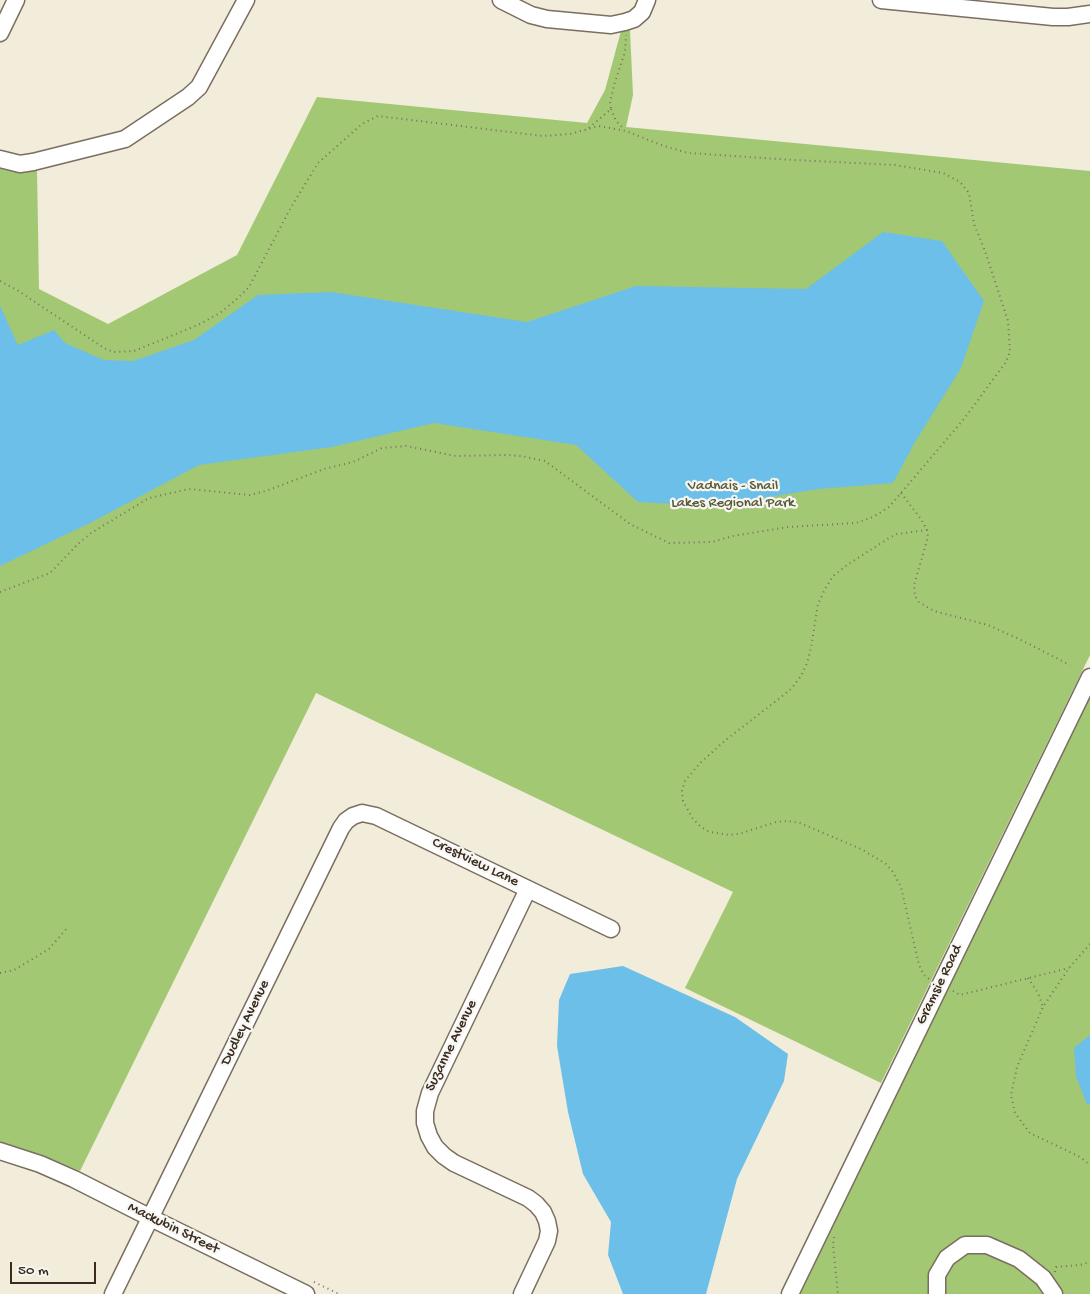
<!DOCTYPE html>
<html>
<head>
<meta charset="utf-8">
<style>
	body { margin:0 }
	#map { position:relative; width:1090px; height:1294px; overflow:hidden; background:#f2ecdb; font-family:"Gochi Hand",sans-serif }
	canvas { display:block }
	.scale { position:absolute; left:10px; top:1262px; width:86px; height:22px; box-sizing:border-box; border:2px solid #3b2a1e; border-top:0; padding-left:6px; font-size:15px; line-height:18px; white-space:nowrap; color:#3b2a1e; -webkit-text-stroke:4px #f6f6f2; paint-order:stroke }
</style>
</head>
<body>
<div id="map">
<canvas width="1090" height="1294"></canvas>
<div class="scale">50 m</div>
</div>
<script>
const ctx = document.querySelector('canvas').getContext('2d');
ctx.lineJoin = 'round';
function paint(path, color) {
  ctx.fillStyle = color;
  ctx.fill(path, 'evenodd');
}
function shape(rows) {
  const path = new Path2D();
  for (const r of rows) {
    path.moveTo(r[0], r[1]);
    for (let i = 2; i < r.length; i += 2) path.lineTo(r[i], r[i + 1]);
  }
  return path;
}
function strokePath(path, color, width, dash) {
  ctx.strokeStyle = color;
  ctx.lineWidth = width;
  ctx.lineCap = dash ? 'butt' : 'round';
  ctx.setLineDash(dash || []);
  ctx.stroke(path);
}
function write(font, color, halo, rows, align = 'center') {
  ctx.font = font + ' "Gochi Hand",sans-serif';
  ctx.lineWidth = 4.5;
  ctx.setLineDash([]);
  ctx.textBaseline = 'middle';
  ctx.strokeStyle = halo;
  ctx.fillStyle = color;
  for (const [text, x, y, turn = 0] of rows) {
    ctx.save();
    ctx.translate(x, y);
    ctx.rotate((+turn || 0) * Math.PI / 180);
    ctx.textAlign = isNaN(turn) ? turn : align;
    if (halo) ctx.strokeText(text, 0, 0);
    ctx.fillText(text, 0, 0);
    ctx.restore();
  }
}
paint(shape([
	[630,30,633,95,626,127,1090,171,1090,655,881,1083,685,988,733,892,316,693,80,1171,39,1154,14,1148,0,1147,0,164,37,168,39,289,108,324,237,255,317,97,587,123,605,90,621,31],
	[1090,694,1090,1294,798,1294]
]), '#a3c873');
paint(shape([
	[883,232,942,241,984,301,961,368,915,442,893,483,819,489,712,506,638,502,576,445,434,423,332,447,199,465,90,523,0,566,0,306,18,345,54,330,65,343,104,360,133,361,194,340,258,295,331,292,527,322,636,286,806,289],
	[623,966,735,1017,788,1054,784,1081,737,1179,706,1294,623,1294,608,1255,611,1222,583,1174,568,1112,557,1046,559,1000,570,974],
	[1090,1035,1090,1105,1087,1104,1076,1077,1074,1048]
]), '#6cbfe8');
const minor = shape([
	[501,0,531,15,547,19,611,25,625,22,634,19,642,12,647,0],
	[881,0,1053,17,1068,17,1090,14],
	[0,33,16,0],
	[0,159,20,164,33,162,125,139,188,97,199,87,246,0],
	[0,1151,40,1164,74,1179,151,1218,306,1294],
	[113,1294,341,828,346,821,353,816,362,813,376,816,611,929],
	[522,1294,547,1241,549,1231,547,1221,543,1212,536,1204,528,1198,454,1163,444,1156,435,1147,429,1136,425,1123,425,1111,430,1093,528,889],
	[790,1294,1090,677],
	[937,1294,937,1275,947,1258,965,1245,987,1245,1019,1259,1043,1278,1054,1294]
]);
strokePath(minor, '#7b6e60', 19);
strokePath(shape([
	[611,109,616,121,624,129],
	[589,128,611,109,610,102,615,82,625,52,626,35],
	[0,281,17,290,104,348,113,352,134,351,198,325,220,313,238,298,249,287,290,209,318,163,362,124,378,116,543,136,570,134,599,126,626,131,661,145,688,153,794,160,895,165,943,173,960,182,969,193,974,224,985,251,1008,321,1010,352,1006,362,964,419,889,507,873,517,856,523,788,527,733,536,712,542,669,543,630,524,545,461,521,456,505,455,456,456,406,446,382,448,353,462,324,469,266,491,250,495,189,489,149,498,91,533,78,544,50,573,0,592],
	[901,493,921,519,927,530,928,537,914,585,915,596,919,602,934,611,988,625,1019,639,1070,665],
	[927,530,897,534,889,538,847,565,833,576,825,589,818,604,811,648,807,663,801,676,792,688,780,698,727,739,700,763,685,781,682,791,683,801,693,819,701,827,710,832,730,835,742,833,776,822,788,821,800,823,861,849,886,864,893,872,901,887,919,965,924,975,929,979],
	[1090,944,1069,968,1043,1007,1017,1067,1011,1095,1015,1113,1030,1133,1080,1157,1090,1165],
	[0,973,14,970,49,949,68,927],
	[1028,978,1038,993,1043,1007],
	[953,991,960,995,1069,968],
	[834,1237,833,1245,838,1294],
	[1055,1272,1056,1267,1080,1265,1090,1262],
	[314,1282,339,1294]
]), '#7b6e60', 2, [1, 4]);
strokePath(minor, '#fff', 16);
write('15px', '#5a5938', '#f6f6f2', [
	["Vadnais - Snail",733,487],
	["Lakes Regional Park",733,504]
]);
write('15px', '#3b2a1e', '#f6f6f2', [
	["Crestview Lane",475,863,26],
	["Gramsie Road",940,985,-64],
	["Dudley Avenue",246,1023,-64],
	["Suzanne Avenue",452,1046,-64],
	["Mackubin Street",173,1229,26]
]);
</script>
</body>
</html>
